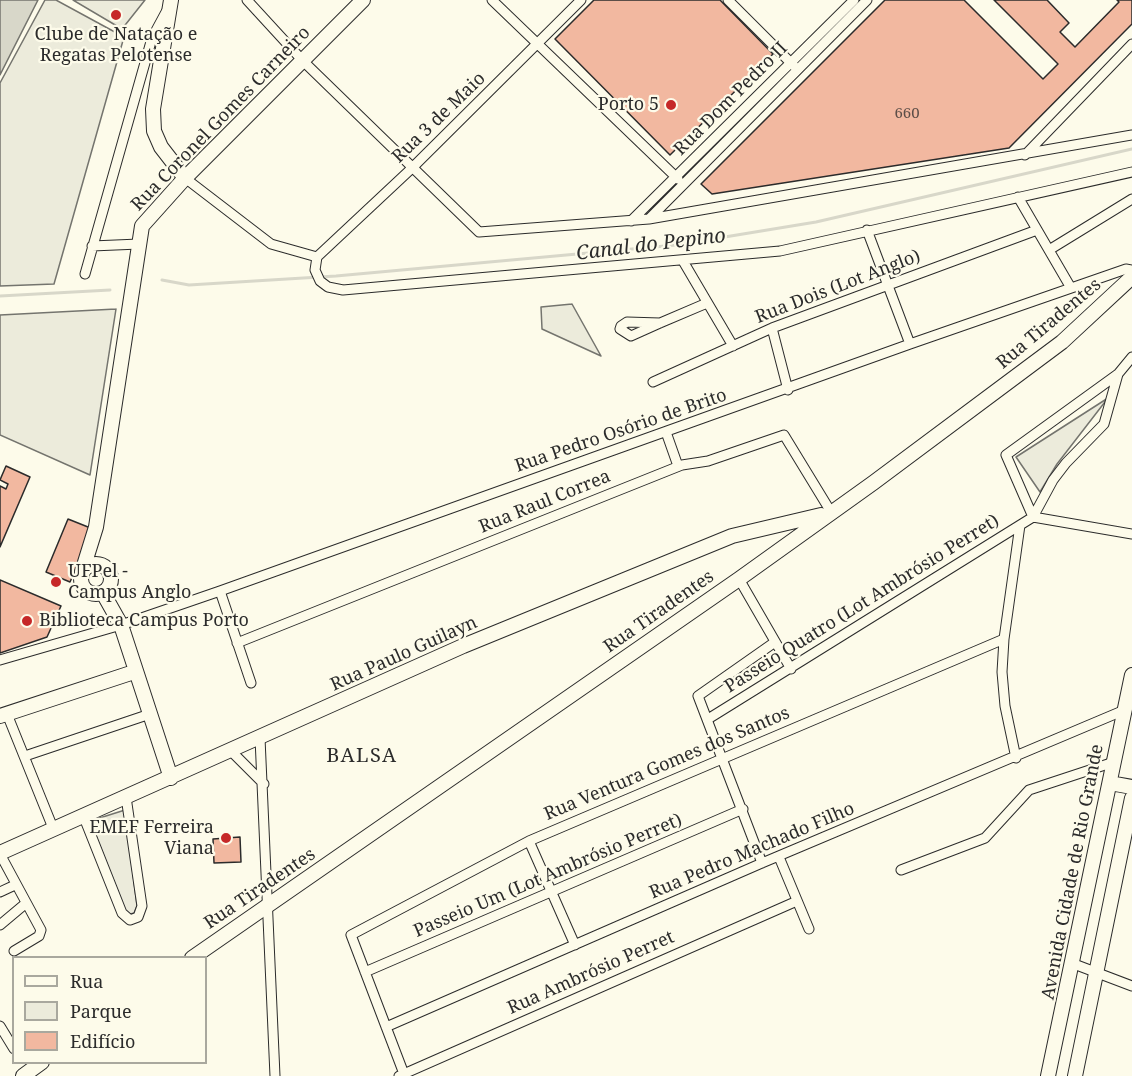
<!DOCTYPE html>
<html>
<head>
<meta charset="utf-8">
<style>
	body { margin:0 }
	#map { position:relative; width:1132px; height:1076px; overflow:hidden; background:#fdfbea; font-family:"Noto Serif",serif }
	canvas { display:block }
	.legend { position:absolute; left:12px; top:956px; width:195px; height:108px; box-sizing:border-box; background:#fdfbea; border:2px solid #a9a89e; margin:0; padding:8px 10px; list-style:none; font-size:18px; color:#2b2b2b }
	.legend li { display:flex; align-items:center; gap:12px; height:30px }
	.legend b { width:30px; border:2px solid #a9a89e }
</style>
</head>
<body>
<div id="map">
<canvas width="1132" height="1076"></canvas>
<ul class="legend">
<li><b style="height:8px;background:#fdfbea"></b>Rua</li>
<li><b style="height:16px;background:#ecebdb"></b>Parque</li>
<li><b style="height:16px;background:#f2b8a0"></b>Edifício</li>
</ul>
</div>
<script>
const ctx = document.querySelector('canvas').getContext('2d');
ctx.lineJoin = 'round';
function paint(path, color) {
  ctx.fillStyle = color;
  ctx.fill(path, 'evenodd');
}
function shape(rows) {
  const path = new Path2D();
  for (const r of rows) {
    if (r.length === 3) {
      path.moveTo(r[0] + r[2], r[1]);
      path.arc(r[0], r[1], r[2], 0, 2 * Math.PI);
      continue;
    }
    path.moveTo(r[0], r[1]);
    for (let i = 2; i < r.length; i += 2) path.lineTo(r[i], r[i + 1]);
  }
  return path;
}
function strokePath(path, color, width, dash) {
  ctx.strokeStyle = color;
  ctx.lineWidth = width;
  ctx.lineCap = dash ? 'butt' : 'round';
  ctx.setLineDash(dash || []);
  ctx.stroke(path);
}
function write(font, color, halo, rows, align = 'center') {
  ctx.font = font + ' "Noto Serif",serif';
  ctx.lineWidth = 4.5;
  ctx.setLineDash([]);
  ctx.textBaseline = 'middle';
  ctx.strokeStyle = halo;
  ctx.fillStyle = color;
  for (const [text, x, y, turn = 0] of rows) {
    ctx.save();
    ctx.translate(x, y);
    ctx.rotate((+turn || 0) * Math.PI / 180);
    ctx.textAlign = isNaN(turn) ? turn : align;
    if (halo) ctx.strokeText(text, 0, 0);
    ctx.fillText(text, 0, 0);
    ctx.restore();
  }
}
const green = shape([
	[45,0,56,0,124,37,54,284,0,286,0,83,45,0],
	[73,0,145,0,122,29,73,0],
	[572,304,601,356,542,329,541,307,572,304],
	[116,309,90,475,0,435,0,315,116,309],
	[1108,398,1057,464,1040,492,1016,457,1108,398],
	[125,810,137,906,134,913,127,915,90,821,125,810]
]);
paint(green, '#ecebdb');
strokePath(green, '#74746e', 1.5);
const water = shape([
	[0,0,38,0,0,75,0,0]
]);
paint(water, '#d8d7c9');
strokePath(water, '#74746e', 1.5);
strokePath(shape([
	[162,280,189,285,336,276,676,245,816,222,1132,149],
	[0,296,110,290]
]), '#d8d7c9', 3);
const building = shape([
	[594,0,720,0,773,54,670,155,555,39,594,0],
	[885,0,964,0,1043,79,1058,64,994,0,1047,0,1069,23,1060,32,1075,47,1119,2,1117,0,1132,0,1132,24,1009,148,712,194,701,184,885,0],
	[6,466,30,477,0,547,0,486,6,489,8,484,0,480,6,466],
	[68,519,93,529,70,582,46,572,68,519],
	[0,580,61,606,47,637,0,653,0,580],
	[240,837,241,862,214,863,213,839,240,837]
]);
paint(building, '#f2b8a0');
strokePath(building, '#2b2b2b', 1.5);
const street = shape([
	[247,0,303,61,479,232,649,219,1132,135],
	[492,0,678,179],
	[728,0,794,66],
	[1025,155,1132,44],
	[185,178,271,244,317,257],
	[1018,197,1071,288],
	[649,219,867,0],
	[631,221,854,0],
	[867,230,910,344],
	[92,246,139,244],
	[1049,250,1132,199],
	[317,257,315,270,320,281,328,287,343,290,780,251,1132,172],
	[317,257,411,169,581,0],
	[683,261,733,346],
	[85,274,152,38,166,12],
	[660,323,627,322,621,326,620,329,631,336,660,323,707,303],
	[772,328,788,390],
	[653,382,772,328,1037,230],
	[666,432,678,466],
	[1033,517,1006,455,1118,374,1132,357],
	[1033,517,1132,534],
	[739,579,791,669],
	[220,591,251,683],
	[237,643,682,465,708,461,784,435,831,512],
	[0,660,121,625,220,591,910,344,1126,269,1132,270],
	[7,714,53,828],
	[708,719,1033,517,1053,480,1066,463,1104,424,1118,374],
	[260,738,275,1076],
	[232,752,264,784],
	[25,756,150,714],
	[1016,758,1005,706,1002,672,1004,639,1020,525],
	[83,815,122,913,130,920,138,917,142,906,126,797],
	[529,841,575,945],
	[0,854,41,930,39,936,14,951],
	[779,857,809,929],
	[762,863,698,696,775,642],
	[901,870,985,838,1029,790,1114,762],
	[0,892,15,885],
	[0,925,25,904],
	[1074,964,1132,986],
	[365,972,743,809],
	[0,1026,14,1049],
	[386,1027,762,863,1127,709],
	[404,1074,351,935,529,841,1004,639],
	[399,1076,797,901]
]);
const secondary = shape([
	[171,0,153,109,154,131,161,147,185,178],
	[96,579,15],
	[82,572,96,527,142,226,185,178,363,0],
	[103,593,121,625,171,778],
	[0,716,134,672],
	[1110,783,1132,787],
	[0,853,463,646,732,536,821,515],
	[192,958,739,579,873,483,1062,342,1132,277],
	[23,1076,42,1062],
	[1048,1076,1132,675],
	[1075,1076,1132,798]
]);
strokePath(street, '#2b2b2b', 11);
strokePath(secondary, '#2b2b2b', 16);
strokePath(street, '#fdfbea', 9);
strokePath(secondary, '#fdfbea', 14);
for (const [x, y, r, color] of [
	[116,15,6,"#c62828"],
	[671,105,6,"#c62828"],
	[56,582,6,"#c62828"],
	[27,621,6,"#c62828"],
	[226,838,6,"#c62828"]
]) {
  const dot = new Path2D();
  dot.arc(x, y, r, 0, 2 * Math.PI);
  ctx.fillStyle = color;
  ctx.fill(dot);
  strokePath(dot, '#fdfbea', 2);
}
write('15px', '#5d4e48', null, [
	["660",907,114]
]);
write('18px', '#2b2b2b', '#fdfbea', [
	["Clube de Natação e",116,35,"center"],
	["Regatas Pelotense",116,56,"center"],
	["Porto 5",659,105],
	["UFPel -",68,572,"left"],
	["Campus Anglo",68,593,"left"],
	["Biblioteca Campus Porto",39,621,"left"],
	["EMEF Ferreira",214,828],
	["Viana",214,849]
], 'right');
write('18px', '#2b2b2b', '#fdfbea', [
	["Rua Dom Pedro II",731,99,-45],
	["Rua 3 de Maio",439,118,-44],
	["Rua Coronel Gomes Carneiro",221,119,-46],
	["Rua Dois (Lot Anglo)",838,287,-21],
	["Rua Tiradentes",1049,324,-40],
	["Rua Pedro Osório de Brito",621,431,-19],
	["Rua Raul Correa",545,502,-22],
	["Passeio Quatro (Lot Ambrósio Perret)",862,604,-32],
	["Rua Tiradentes",659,612,-35],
	["Rua Paulo Guilayn",404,654,-24],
	["Rua Ventura Gomes dos Santos",667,764,-23],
	["Rua Pedro Machado Filho",752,851,-23],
	["Avenida Cidade de Rio Grande",1073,872,-79],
	["Passeio Um (Lot Ambrósio Perret)",548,876,-23],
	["Rua Tiradentes",260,889,-34],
	["Rua Ambrósio Perret",591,973,-24]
]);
write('italic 20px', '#2b2b2b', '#fdfbea', [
	["Canal do Pepino",651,245,-7]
]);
ctx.letterSpacing = '1.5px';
write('20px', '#2b2b2b', '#fdfbea', [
	["BALSA",362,756]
]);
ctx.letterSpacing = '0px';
</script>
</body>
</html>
